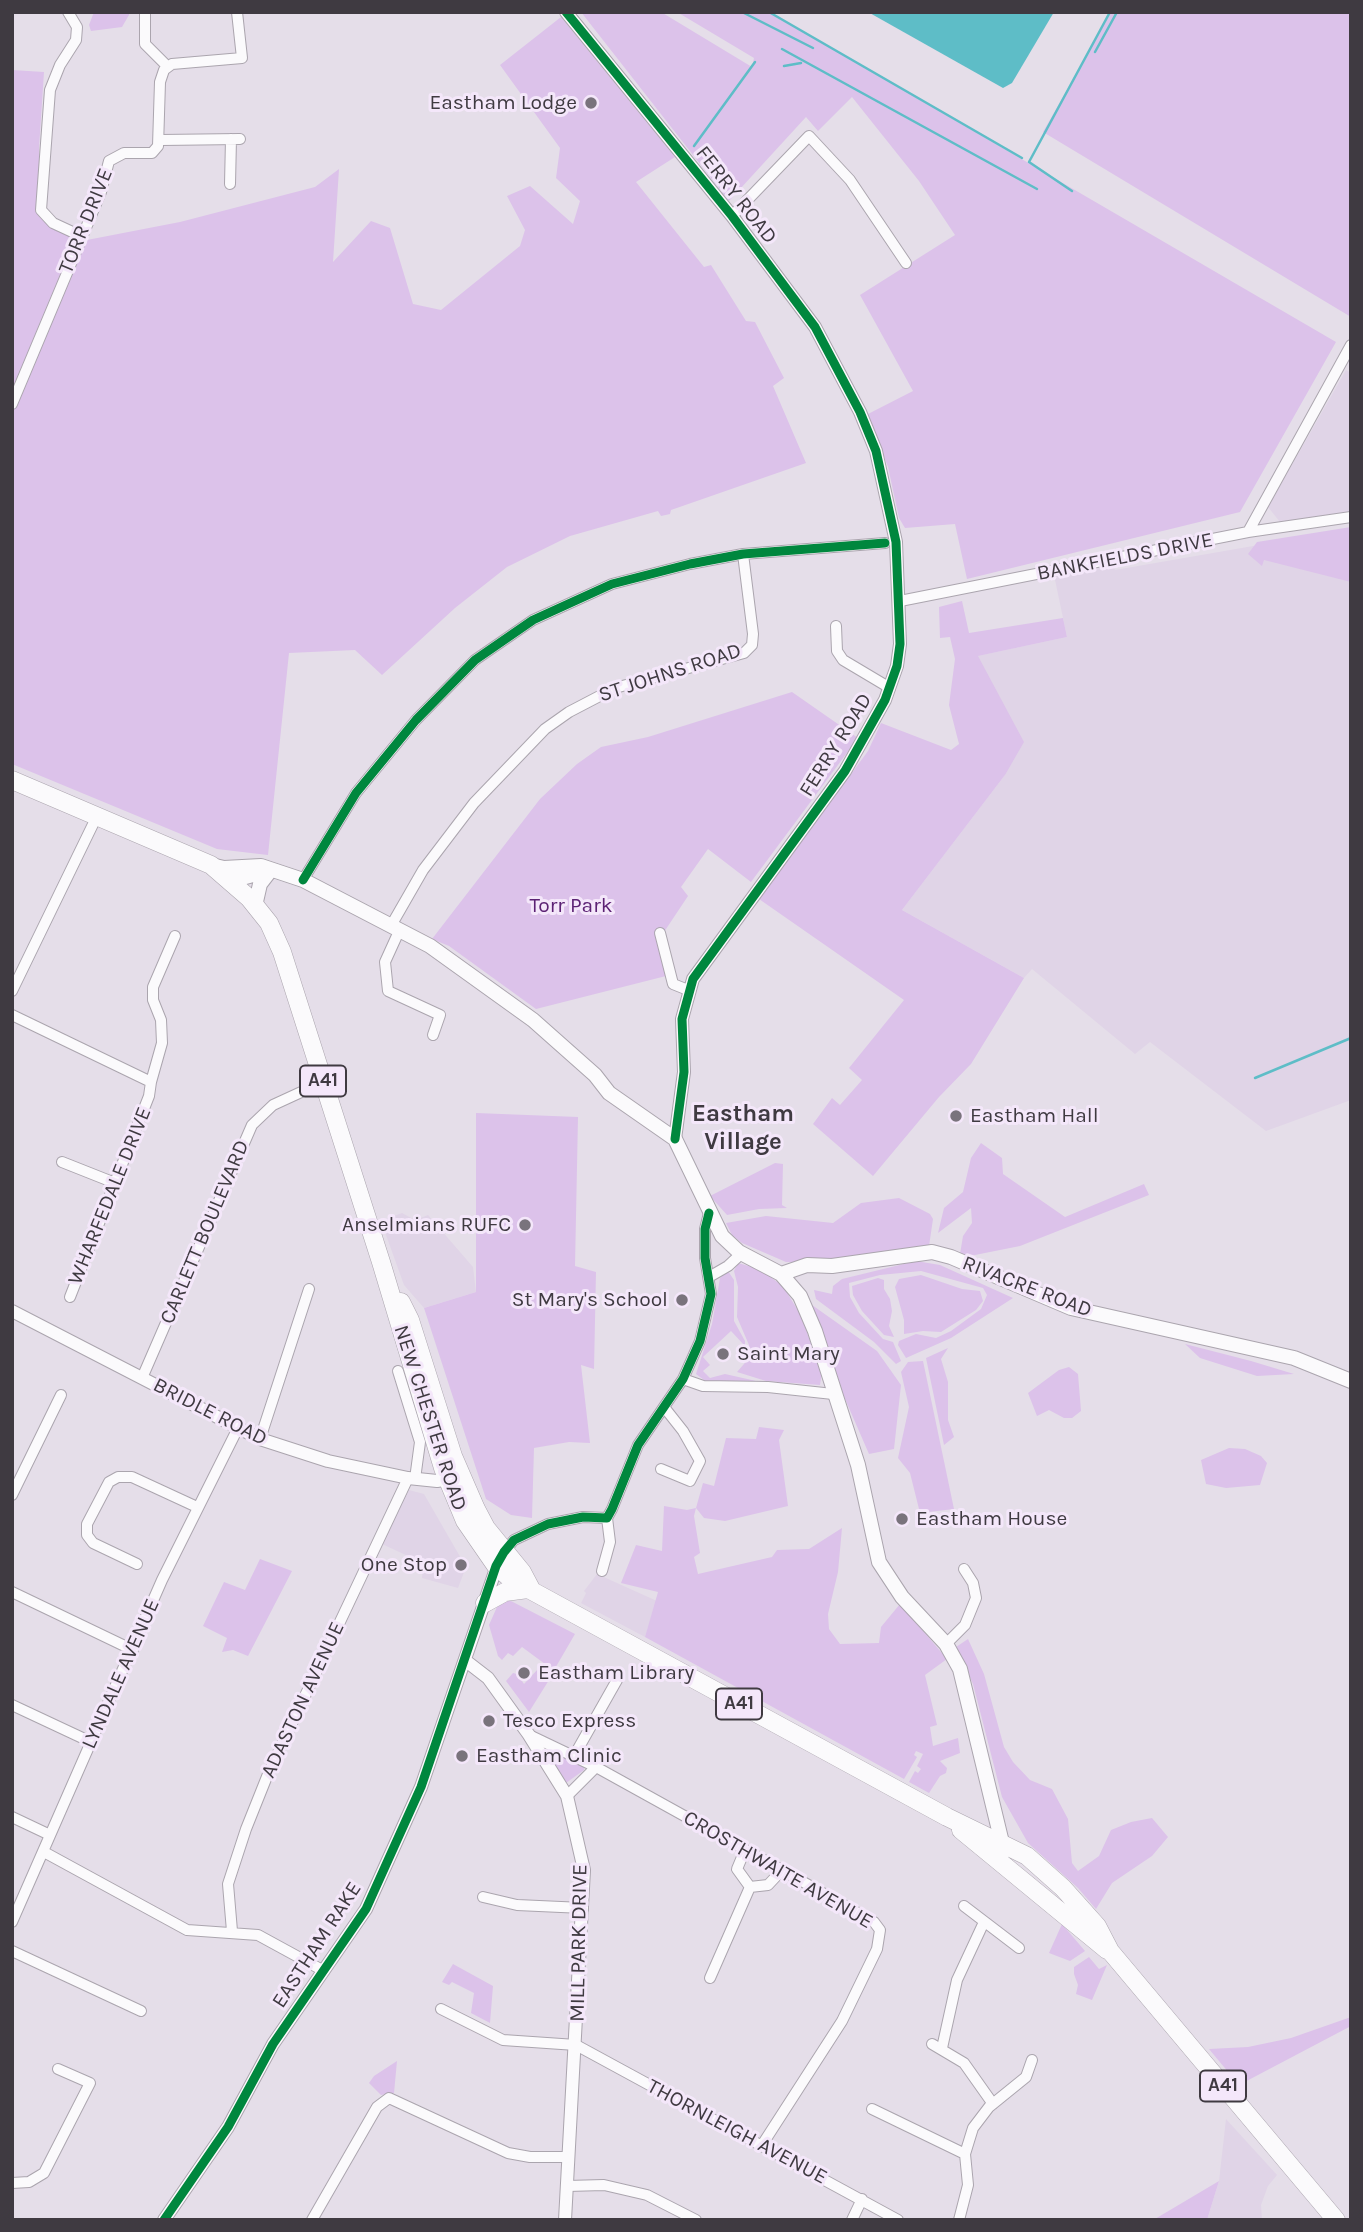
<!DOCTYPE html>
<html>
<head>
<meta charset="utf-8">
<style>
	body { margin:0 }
	#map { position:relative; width:1363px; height:2232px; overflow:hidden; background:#e5dee9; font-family:Karla,sans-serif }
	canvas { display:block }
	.frame { position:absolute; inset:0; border:14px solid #3f3a41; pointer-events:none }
</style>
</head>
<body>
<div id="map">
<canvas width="1363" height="2232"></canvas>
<div class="frame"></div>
</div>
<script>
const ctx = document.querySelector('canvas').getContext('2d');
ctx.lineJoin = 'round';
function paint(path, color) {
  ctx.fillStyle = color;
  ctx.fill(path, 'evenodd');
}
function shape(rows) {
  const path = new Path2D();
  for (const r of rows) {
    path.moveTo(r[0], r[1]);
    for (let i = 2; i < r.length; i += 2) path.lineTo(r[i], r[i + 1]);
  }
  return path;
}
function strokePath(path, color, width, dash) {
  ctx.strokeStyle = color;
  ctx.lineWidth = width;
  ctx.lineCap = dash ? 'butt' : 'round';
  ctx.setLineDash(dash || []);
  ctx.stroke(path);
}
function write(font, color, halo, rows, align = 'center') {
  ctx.font = font + ' Karla,sans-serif';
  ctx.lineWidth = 6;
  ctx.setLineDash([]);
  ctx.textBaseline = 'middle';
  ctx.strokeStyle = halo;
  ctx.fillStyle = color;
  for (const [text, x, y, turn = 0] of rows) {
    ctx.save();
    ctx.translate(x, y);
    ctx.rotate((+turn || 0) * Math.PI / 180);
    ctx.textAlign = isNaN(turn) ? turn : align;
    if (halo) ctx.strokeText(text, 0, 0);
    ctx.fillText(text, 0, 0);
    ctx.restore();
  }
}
paint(shape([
	[1346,370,1351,373,1351,511,1280,522,1268,507],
	[1351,529,1351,1100,1266,1131,1150,1042,1135,1054,1032,969,1024,978,902,910,1005,775,977,656,1067,637,1054,575,1113,562,1115,570],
	[402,1213,415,1220,428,1215,473,1267,476,1292,424,1308,404,1285,381,1221],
	[409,1490,424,1494,466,1567,458,1588,422,1578,423,1563,382,1544],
	[597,1574,657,1601,645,1637,581,1603,586,1593,584,1591],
	[1226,2119,1277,2175,1268,2186,1261,2205,1262,2220,1207,2220,1219,2181]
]), '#e0d4e7');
paint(shape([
	[94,12,129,12,129,15,122,27,91,31,89,25],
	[581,12,661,12,752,67,754,58,677,12,769,12,1336,342,1240,512,967,579,955,524,905,528,899,518,888,467,868,414,913,391,860,295,955,235,919,181,852,97,818,131,806,117,729,201],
	[1111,12,1351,12,1351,317,1043,132],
	[561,17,675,157,636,182,704,267,711,265,746,321,755,322,784,378,773,386,806,463,671,510,670,514,661,516,658,511,570,536,507,567,455,608,382,675,355,650,289,653,268,855,217,849,12,764,12,70,44,72,39,148,41,210,81,236,67,271,87,240,180,222,315,187,339,169,333,262,371,221,390,228,413,304,441,310,520,246,525,230,507,196,530,186,573,224,580,201,556,178,560,148,500,65],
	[1351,527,1351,582,1264,560,1262,566,1248,554,1257,542],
	[962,601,969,633,1063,618,1067,637,978,656,1024,742,1005,775,902,910,1024,978,971,1064,939,1097,873,1176,813,1124,832,1098,840,1105,862,1080,849,1068,904,1000,759,899,868,751,881,723,951,750,959,744,949,705,955,659,950,637,940,638,939,607],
	[792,692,858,738,751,882,708,849,681,887,688,896,664,932,658,934,666,976,536,1009,449,946,432,939,540,799,577,764,601,747,648,737],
	[476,1113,578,1117,575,1266,596,1272,594,1369,581,1365,590,1443,569,1442,534,1448,532,1518,511,1515,486,1499,424,1308,476,1292],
	[981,1143,1002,1158,1003,1174,1065,1217,1144,1184,1149,1195,1020,1246,970,1256,960,1254,963,1236,972,1223,971,1208,938,1233,944,1208,963,1192,971,1158],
	[775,1163,783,1164,782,1205,787,1208,759,1209,727,1215,710,1196],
	[899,1198,930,1214,933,1219,929,1246,846,1262,786,1262,742,1243,732,1235,726,1223,766,1216,833,1223,861,1203],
	[916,1261,940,1265,1013,1298,951,1338,906,1358,898,1345,899,1341,916,1334,936,1338,951,1331,981,1309,987,1295,983,1288,921,1271,880,1275,849,1283,850,1297,859,1313,883,1339,893,1342,901,1361,896,1364,874,1342,816,1299,814,1290,832,1294,833,1286,842,1279],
	[738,1263,759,1269,783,1286,800,1314,822,1372,820,1385,766,1381,737,1372,750,1357,749,1345,737,1317,738,1287,734,1271],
	[728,1271,734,1280,734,1321,745,1341,745,1358,738,1351,744,1345,731,1331,703,1357,710,1365,703,1371,710,1378,725,1374,756,1381,735,1385,708,1383,696,1374,712,1324,720,1278],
	[921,1275,962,1289,980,1291,983,1301,976,1310,941,1332,923,1331,904,1334,904,1320,895,1287,899,1279],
	[878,1278,884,1280,884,1289,890,1299,892,1311,889,1326,894,1337,884,1335,862,1311,853,1295,852,1286],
	[812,1305,877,1351,901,1385,894,1449,869,1454,832,1369],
	[1185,1344,1251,1361,1294,1374,1257,1376,1200,1358],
	[948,1348,941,1359,948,1382,948,1420,954,1437,944,1445,926,1358],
	[923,1361,954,1509,920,1513,910,1473,898,1458,909,1407,901,1372,908,1362],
	[1069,1367,1078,1374,1081,1411,1072,1418,1064,1418,1049,1410,1037,1416,1028,1393,1059,1370],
	[759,1427,784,1430,779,1440,788,1506,725,1521,704,1518,696,1508,694,1516,700,1553,694,1557,698,1574,772,1557,777,1550,809,1549,842,1528,838,1572,828,1614,829,1629,840,1644,879,1643,881,1627,900,1604,947,1659,925,1675,937,1725,930,1727,933,1746,958,1738,960,1753,940,1761,947,1768,946,1773,940,1776,929,1793,909,1782,915,1771,918,1773,921,1769,917,1766,923,1754,916,1751,914,1755,917,1757,904,1779,645,1637,658,1592,621,1583,636,1545,662,1551,664,1506,687,1510,696,1508,703,1483,714,1486,726,1438,756,1439],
	[1229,1448,1245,1449,1261,1456,1267,1463,1260,1485,1226,1488,1206,1484,1201,1460],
	[260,1559,292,1571,248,1656,233,1650,222,1652,227,1638,203,1626,224,1582,245,1590],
	[509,1600,575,1634,550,1677,541,1669,545,1664,522,1647,513,1656,508,1653,502,1660,498,1656,489,1625,497,1607],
	[968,1639,984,1674,1004,1747,1013,1762,1030,1780,1052,1789,1068,1819,1072,1863,1078,1871,1099,1856,1111,1830,1131,1822,1152,1818,1168,1837,1152,1856,1112,1883,1096,1909,1078,1888,1028,1843,1002,1797,973,1684,956,1647],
	[538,1669,549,1680,529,1712,506,1681,513,1673,517,1674,524,1684],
	[544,1746,584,1765,584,1770,566,1783],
	[1062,1924,1085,1951,1070,1961,1049,1953],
	[1089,1957,1099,1969,1107,1965,1092,2000,1076,1994,1078,1985,1074,1974,1074,1967],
	[453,1964,493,1986,490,2023,471,2013,474,1993,452,1982,449,1985,442,1982],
	[1351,2017,1351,2026,1239,2085,1209,2049,1248,2047,1291,2038],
	[397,2061,394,2093,381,2095,369,2083,374,2076],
	[1219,2181,1207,2220,1153,2220,1160,2216]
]), '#dcc2ea');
paint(shape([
	[868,12,1054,12,1012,83,1003,88]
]), '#5ebdc7');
strokePath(shape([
	[742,12,813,48],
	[769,12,1022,158],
	[782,49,1037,189],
	[1095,52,1117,12],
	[784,66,801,63],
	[694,146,755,62],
	[1072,191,1029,162,1110,12],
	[1255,1078,1351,1038]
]), '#5ebdc7', 2.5);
const minor = shape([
	[68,12,77,27,76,40,60,65,50,90,41,210,53,223,81,236],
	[145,12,145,44,168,67],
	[161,140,240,139],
	[230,184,231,139],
	[732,216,809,136,850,180,906,263],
	[12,404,101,192,109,161,124,153,152,153,158,146,160,82,164,70,172,64,242,58,237,12],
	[1248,532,1351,345],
	[900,601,1248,532,1351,517],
	[836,626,837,651,843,660,890,688],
	[303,880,356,793,416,720,475,660,533,620,612,584,690,564,743,554,885,543],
	[392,924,423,870,474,803,545,729,569,712,615,688,744,653,752,645,753,634,743,554],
	[400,929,385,962,388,991,440,1015,433,1035],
	[660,933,673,984,688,990],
	[12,991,97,816],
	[12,1015,151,1082,149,1096,70,1297],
	[151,1082,162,1043,161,1020,153,1000,153,987,175,936],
	[62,1162,115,1183],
	[709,1277,728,1266,742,1253],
	[398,1371,420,1442,415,1479],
	[142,1378,252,1125,273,1105,323,1082],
	[683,1379,703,1386,768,1387,833,1394],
	[260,1439,309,1289],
	[661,1469,690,1481,700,1461,683,1431,664,1407],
	[12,1495,61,1395],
	[504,1552,514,1540,548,1524,583,1517,607,1518,612,1509,638,1445,683,1379,700,1341,711,1294,705,1258,705,1229,709,1213],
	[137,1564,93,1543,87,1535,87,1524,109,1482,118,1477,132,1477,197,1507],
	[602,1571,610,1542,607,1518],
	[12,1592,133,1650],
	[946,1644,965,1625,976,1598,973,1583,964,1569],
	[12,1705,91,1742],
	[529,1735,596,1767,782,1870,874,1922,880,1930,877,1949,842,2021,762,2145],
	[574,1756,617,1680],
	[567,1796,596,1767],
	[12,1817,50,1835],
	[745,1850,737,1869,750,1887,768,1885,782,1870],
	[44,1852,187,1930,258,1935,324,1971],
	[483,1897,517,1905,583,1908],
	[964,1906,1019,1948],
	[12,1922,162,1580,237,1430],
	[232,1931,228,1884,246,1829,268,1774,408,1478],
	[12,1951,141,2011],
	[710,1978,750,1887],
	[441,2009,503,2040,576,2045,898,2220],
	[932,2044,964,2063,993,2104],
	[942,2048,957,1980,984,1922],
	[872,2109,965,2154],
	[12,2183,29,2182,44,2173,90,2083,58,2069],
	[567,2186,604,2185,647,2195,696,2220],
	[312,2220,377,2107,389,2098,508,2153,530,2157,567,2157],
	[852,2220,862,2199],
	[959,2220,968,2185,965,2154,973,2128,989,2107,1026,2077,1032,2060]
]);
const tertiary = shape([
	[566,12,732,216,815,327,860,412,876,451,896,542,900,644,897,666,885,700,845,771,693,979,682,1019,684,1072,675,1139],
	[12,1311,260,1439,328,1461,408,1478,437,1481,455,1478],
	[466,1661,488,1678,529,1735,567,1796,584,1870,565,2220],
	[164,2220,228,2127,273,2044,366,1909,421,1787,499,1560]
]);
const secondary = shape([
	[211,865,224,868,261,866,303,880,430,946,533,1020,595,1075,609,1093,675,1139,722,1236,739,1252,781,1274,800,1296,815,1331,858,1465,879,1562,902,1597,946,1644,960,1669,1004,1851],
	[231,881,271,870],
	[255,906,260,884,270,871],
	[781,1274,807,1265,832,1266,932,1252,951,1257,1071,1308,1294,1358,1351,1381]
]);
const trunk = shape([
	[12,780,211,865,249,898,269,923,282,952,381,1262,443,1468,465,1521,496,1566,512,1580,947,1817,1027,1856,1063,1888,1097,1926,1110,1951,1336,2220],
	[401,1302,410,1320,453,1456,476,1509,486,1528,522,1572,531,1589],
	[485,1603,505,1592,528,1589],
	[961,1830,1107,1950]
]);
strokePath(minor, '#aba5ae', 12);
strokePath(tertiary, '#aba5ae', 14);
strokePath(secondary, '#aba5ae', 16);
strokePath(trunk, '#aba5ae', 19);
strokePath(minor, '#fbfafc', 10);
strokePath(tertiary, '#fbfafc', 12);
strokePath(secondary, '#fbfafc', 14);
strokePath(trunk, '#fbfafc', 18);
strokePath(shape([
	[566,12,732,216,815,327,860,412,876,451,896,542,900,644,897,666,885,700,845,771,693,979,682,1019,684,1072,675,1139],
	[303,880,356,793,416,720,475,660,533,620,612,584,690,564,743,554,885,543],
	[164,2220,228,2127,273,2044,366,1909,421,1787,496,1566,504,1552,514,1540,548,1524,583,1517,607,1518,612,1509,638,1445,683,1379,700,1341,711,1294,705,1258,705,1229,709,1213]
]), '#00873e', 9);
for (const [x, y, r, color] of [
	[591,103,7,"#79737c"],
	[956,1116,7,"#79737c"],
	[525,1225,7,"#79737c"],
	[682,1300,7,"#79737c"],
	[723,1354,7,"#79737c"],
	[902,1519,7,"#79737c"],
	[461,1565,7,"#79737c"],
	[524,1673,7,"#79737c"],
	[489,1721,7,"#79737c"],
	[462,1756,7,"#79737c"]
]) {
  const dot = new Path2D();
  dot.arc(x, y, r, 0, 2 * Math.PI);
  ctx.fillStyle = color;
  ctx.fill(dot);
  strokePath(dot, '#f4e7fa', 2.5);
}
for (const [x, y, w] of [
	[323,1081,46],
	[739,1704,46],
	[1223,2086,46]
]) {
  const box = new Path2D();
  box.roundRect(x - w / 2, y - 15.5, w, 31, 5);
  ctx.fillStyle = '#f4e7fa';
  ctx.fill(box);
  strokePath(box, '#3f3a41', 2);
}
write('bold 19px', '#3f3a41', null, [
	["A41",323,1081],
	["A41",739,1704],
	["A41",1223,2086]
]);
write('21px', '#3f3a41', '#f4e7fa', [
	["Eastham Lodge",577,103,"right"],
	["Eastham Hall",970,1116],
	["Anselmians RUFC",511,1225,"right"],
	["St Mary's School",668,1300,"right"],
	["Saint Mary",737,1354],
	["Eastham House",916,1519],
	["One Stop",447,1565,"right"],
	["Eastham Library",538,1673],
	["Tesco Express",503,1721],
	["Eastham Clinic",476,1756]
], 'left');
write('21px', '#3f3a41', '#f4e7fa', [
	["FERRY ROAD",736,195,52],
	["TORR DRIVE",86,221,-68],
	["BANKFIELDS DRIVE",1125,557,-11],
	["ST JOHNS ROAD",670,673,-18],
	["FERRY ROAD",836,745,-58],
	["WHARFEDALE DRIVE",110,1196,-68],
	["CARLETT BOULEVARD",205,1232,-67],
	["RIVACRE ROAD",1027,1287,21],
	["BRIDLE ROAD",210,1412,27],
	["NEW CHESTER ROAD",430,1418,72],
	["LYNDALE AVENUE",121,1674,-66],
	["ADASTON AVENUE",303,1700,-65],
	["CROSTHWAITE AVENUE",778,1870,30],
	["MILL PARK DRIVE",579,1943,-89],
	["EASTHAM RAKE",317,1945,-57],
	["THORNLEIGH AVENUE",737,2132,28]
]);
write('21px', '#5c2274', '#f4e7fa', [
	["Torr Park",571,906]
]);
write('bold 24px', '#3f3a41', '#f4e7fa', [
	["Eastham",743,1114],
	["Village",743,1142]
]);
</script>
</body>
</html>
